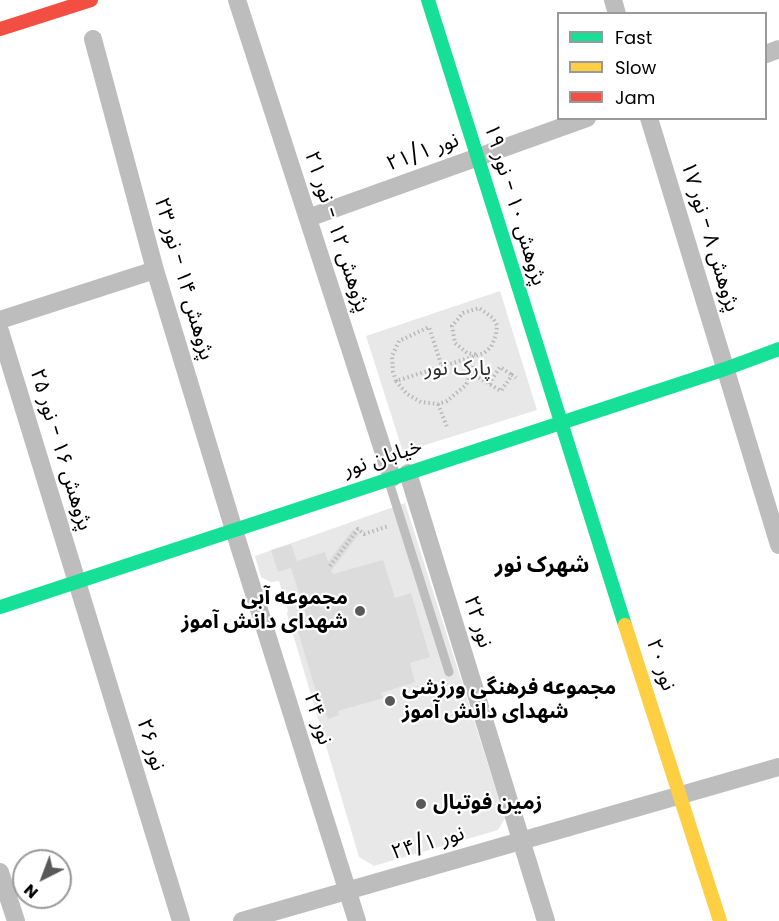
<!DOCTYPE html>
<html>
<head>
<meta charset="utf-8">
<style>
	body { margin:0 }
	#map { position:relative; width:779px; height:921px; overflow:hidden; background:#fff; font-family:Poppins,sans-serif }
	canvas { display:block }
	.legend { position:absolute; left:557px; top:12px; width:210px; height:108px; box-sizing:border-box; background:#fff; border:2px solid #999; margin:0; padding:8px 10px; list-style:none; font-size:18px; color:#000 }
	.legend li { display:flex; align-items:center; gap:12px; height:30px }
	.legend b { width:30px; border:2px solid #999 }
	.north { position:absolute; left:12px; top:849px; width:60px; height:60px; box-sizing:border-box; background:#fff; border:2px solid #999; border-radius:50%; rotate:222deg; font-size:16px; font-weight:700; line-height:24px; text-align:center; color:#000 }
	.north::after { content:''; display:block; margin:auto; width:21px; height:27px; background:#595959; clip-path:polygon(50% 0,100% 100%,50% 72%,0 100%) }
</style>
</head>
<body>
<div id="map">
<canvas width="779" height="921"></canvas>
<ul class="legend">
<li><b style="height:8px;background:#16e098"></b>Fast</li>
<li><b style="height:8px;background:#ffcf43"></b>Slow</li>
<li><b style="height:8px;background:#f24e42"></b>Jam</li>
</ul>
<div class="north">N</div>
</div>
<script>
const ctx = document.querySelector('canvas').getContext('2d');
ctx.lineJoin = 'round';
function paint(path, color) {
  ctx.fillStyle = color;
  ctx.fill(path, 'evenodd');
}
function shape(rows) {
  const path = new Path2D();
  for (const r of rows) {
    path.moveTo(r[0], r[1]);
    for (let i = 2; i < r.length; i += 2) path.lineTo(r[i], r[i + 1]);
  }
  return path;
}
function strokePath(path, color, width, dash) {
  ctx.strokeStyle = color;
  ctx.lineWidth = width;
  ctx.lineCap = dash ? 'butt' : 'round';
  ctx.setLineDash(dash || []);
  ctx.stroke(path);
}
function write(font, color, halo, rows, align = 'center') {
  ctx.font = font + ' Poppins,"Noto Sans Arabic",sans-serif';
  ctx.lineWidth = 4.5;
  ctx.setLineDash([]);
  ctx.textBaseline = 'middle';
  ctx.strokeStyle = halo;
  ctx.fillStyle = color;
  for (const [text, x, y, turn = 0] of rows) {
    ctx.save();
    ctx.translate(x, y);
    ctx.rotate((+turn || 0) * Math.PI / 180);
    ctx.textAlign = isNaN(turn) ? turn : align;
    if (halo) ctx.strokeText(text, 0, 0);
    ctx.fillText(text, 0, 0);
    ctx.restore();
  }
}
paint(shape([
	[500,291,537,410,403,452,366,336],
	[405,503,505,818,498,830,374,866,359,857,287,614,288,610,279,581,271,582,261,577,255,556]
]), '#e8e8e8');
paint(shape([
	[353,529,359,534,331,571,333,574,383,560,395,598,411,593,430,657,410,663,415,682,381,693,383,698,338,711,339,715,328,719,326,714,323,715,297,628,309,625,291,568,278,572,271,550,291,544,297,561,325,552,328,562]
]), '#dcdcdc');
strokePath(shape([
	[472,357,473,368,466,385,447,401,438,404,421,402,407,394,396,381,472,357],
	[472,357,484,353,491,347,496,335,497,325,493,318,479,308,463,313,452,326,455,343,467,353,478,355],
	[471,373,501,391,512,375,516,378],
	[396,381,393,372,392,356,399,341,429,327,442,367],
	[489,384,500,367,512,375],
	[438,404,447,427],
	[330,566,358,529,364,534,389,526]
]), '#b8b8b8', 4, [1.5, 3]);
strokePath(shape([
	[389,482,449,672]
]), '#bdbdbd', 9);
strokePath(shape([
	[237,0,392,478],
	[613,0,617,14],
	[93,39,155,270,234,530,357,921],
	[766,54,779,49],
	[649,118,779,545],
	[308,218,587,118],
	[0,320,155,270],
	[0,331,181,921],
	[408,473,546,921],
	[0,872,16,921],
	[242,921,779,767]
]), '#bdbdbd', 18);
strokePath(shape([
	[428,0,625,625],
	[0,607,725,369,779,349]
]), '#16e098', 14);
strokePath(shape([
	[625,625,720,921]
]), '#ffcf43', 14);
strokePath(shape([
	[0,29,91,0]
]), '#f24e42', 14);
for (const [x, y, r, color] of [
	[360,611,6,"#595959"],
	[390,701,6,"#595959"],
	[421,804,6,"#595959"]
]) {
  const dot = new Path2D();
  dot.arc(x, y, r, 0, 2 * Math.PI);
  ctx.fillStyle = color;
  ctx.fill(dot);
  strokePath(dot, '#fff', 2);
}
write('21px', '#000', '#fff', [
	["نور ۲۱/۱",423,153,-20],
	["پژوهش ۱۰ - نور ۱۹",514,205,73],
	["پژوهش ۱۲ - نور ۲۱",336,232,72],
	["پژوهش ۸ - نور ۱۷",709,237,73],
	["پژوهش ۱۴ - نور ۲۳",183,279,74],
	["پژوهش ۱۶ - نور ۲۵",60,450,73],
	["خیابان نور",383,459,-18],
	["نور ۲۲",477,622,73],
	["نور ۲۰",660,665,72],
	["نور ۲۴",317,719,73],
	["نور ۲۶",150,745,73],
	["نور ۲۴/۱",428,844,-16]
]);
write('21px', '#2d2d2d', '#fff', [
	["پارک نور",458,370]
]);
write('bold 21px', '#000', '#fff', [
	["مجموعه آبی",348,599,"right"],
	["شهدای دانش آموز",348,623,"right"],
	["مجموعه فرهنگی ورزشی",402,689],
	["شهدای دانش آموز",402,713],
	["زمین فوتبال",433,804]
], 'left');
write('bold 22px', '#000', '#fff', [
	["شهرک نور",542,566]
]);
</script>
</body>
</html>
